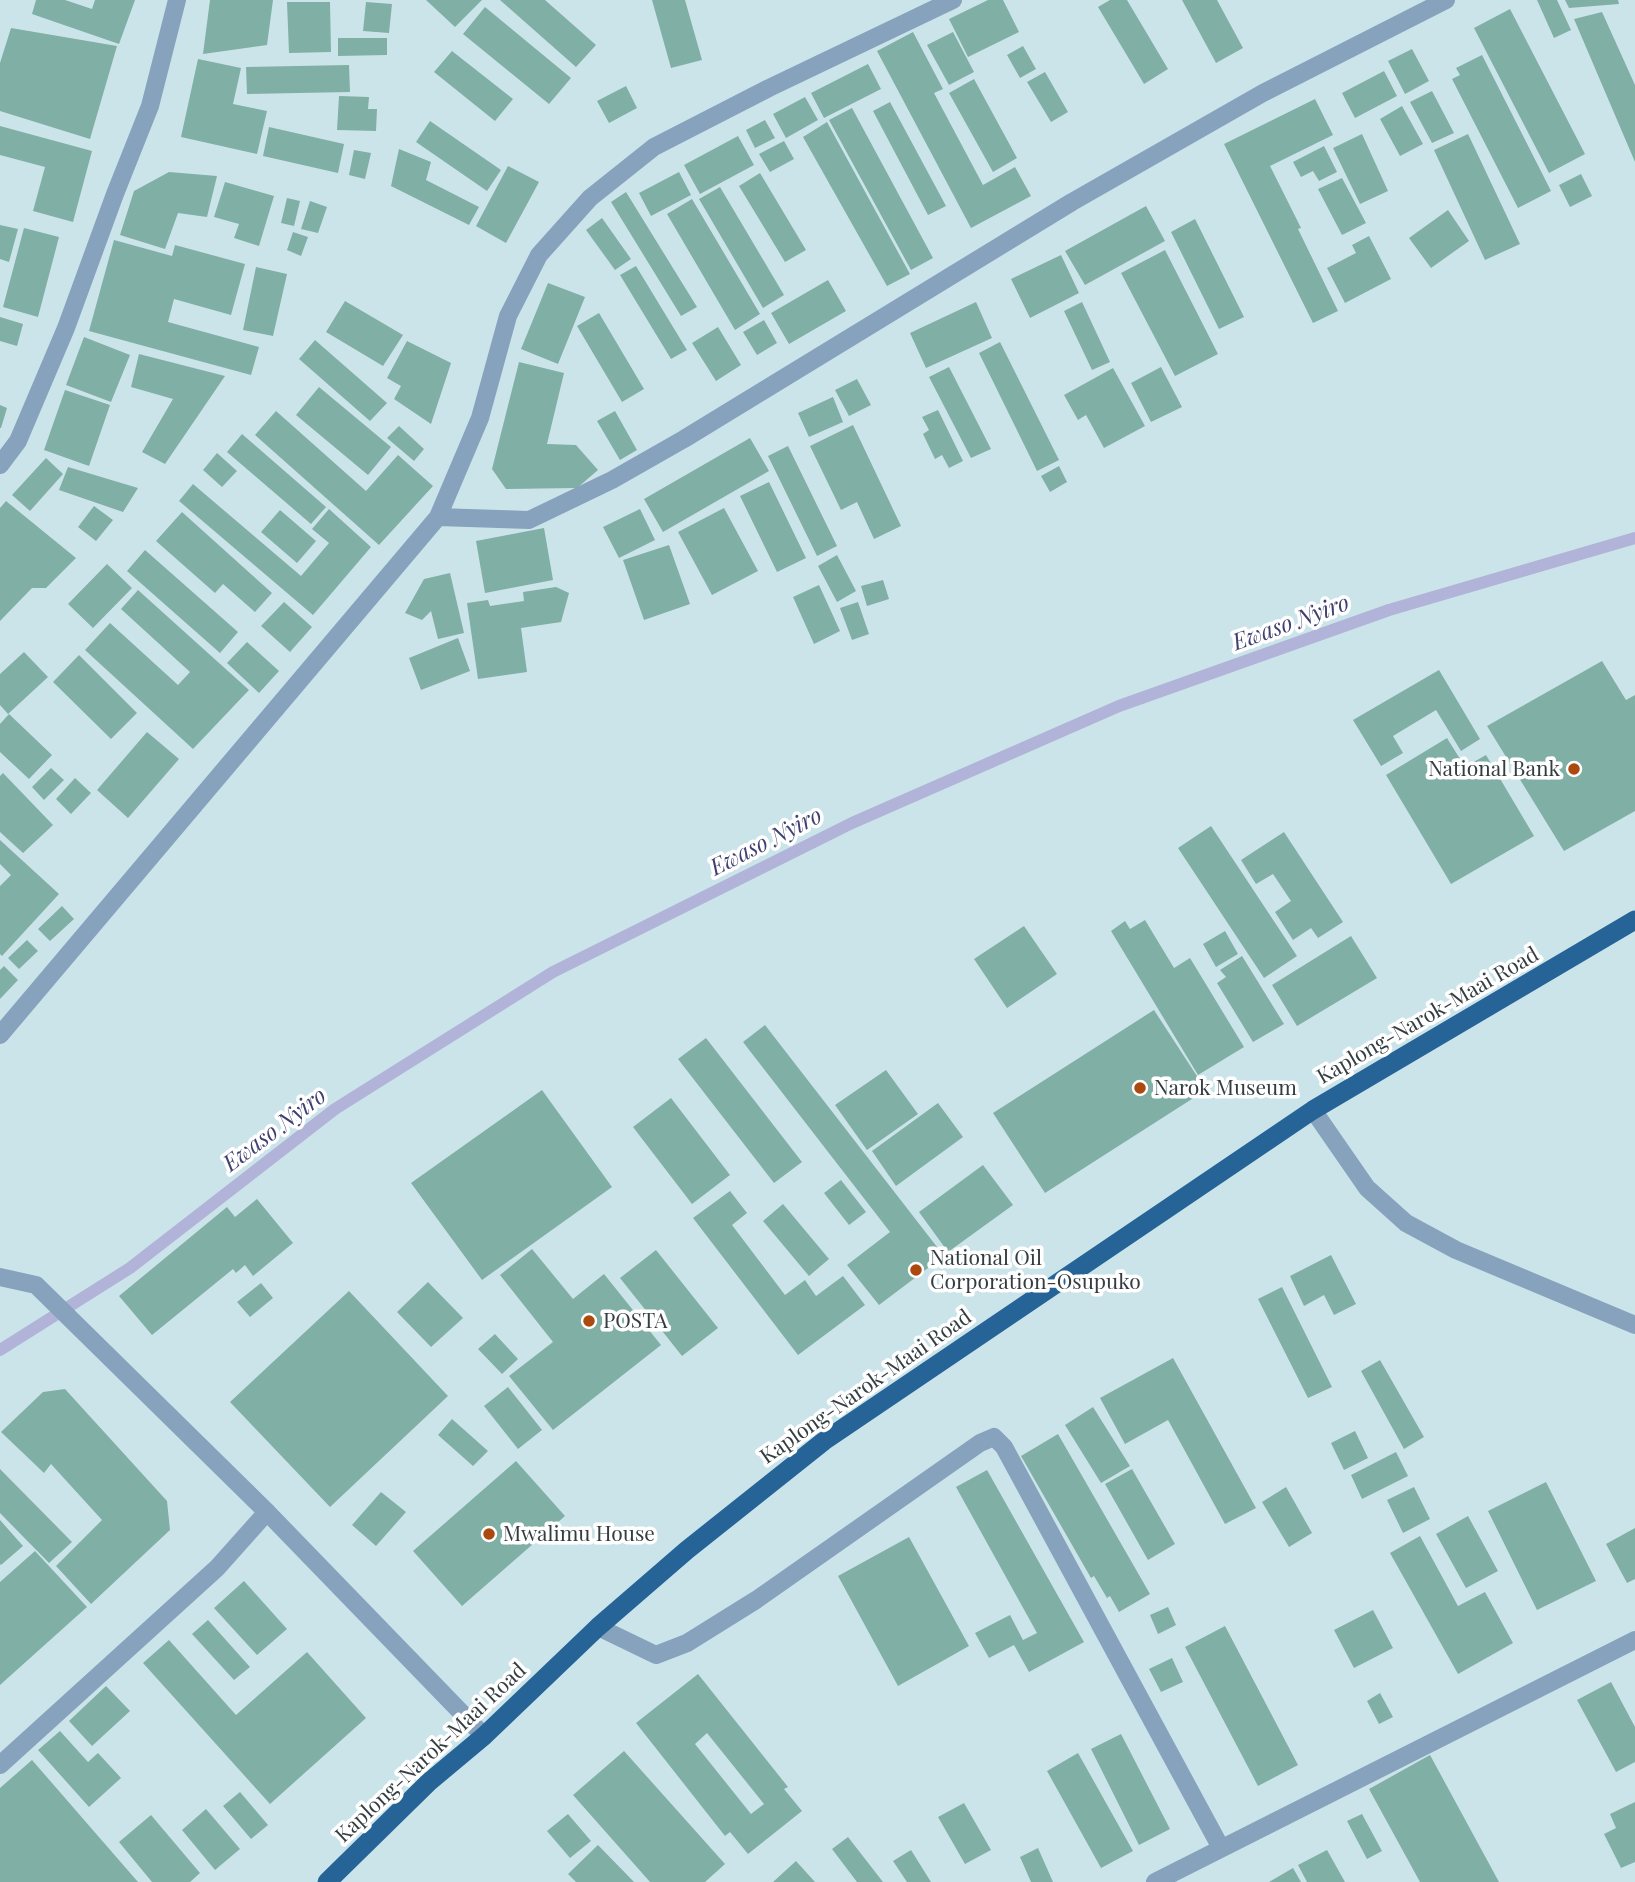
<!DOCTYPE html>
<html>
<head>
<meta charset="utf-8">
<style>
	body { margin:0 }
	canvas { display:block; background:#cbe4ea }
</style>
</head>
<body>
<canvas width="1635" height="1882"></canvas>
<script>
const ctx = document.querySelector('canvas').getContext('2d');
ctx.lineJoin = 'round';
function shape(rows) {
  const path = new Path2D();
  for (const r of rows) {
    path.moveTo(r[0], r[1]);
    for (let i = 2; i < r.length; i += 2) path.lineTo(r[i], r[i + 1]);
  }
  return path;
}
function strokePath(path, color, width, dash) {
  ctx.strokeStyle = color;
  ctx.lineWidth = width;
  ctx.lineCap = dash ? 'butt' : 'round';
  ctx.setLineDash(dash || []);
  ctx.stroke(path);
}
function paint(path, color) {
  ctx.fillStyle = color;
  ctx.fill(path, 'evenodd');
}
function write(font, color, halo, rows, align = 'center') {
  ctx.font = font + ' "Playfair Display",serif';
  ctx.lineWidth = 7;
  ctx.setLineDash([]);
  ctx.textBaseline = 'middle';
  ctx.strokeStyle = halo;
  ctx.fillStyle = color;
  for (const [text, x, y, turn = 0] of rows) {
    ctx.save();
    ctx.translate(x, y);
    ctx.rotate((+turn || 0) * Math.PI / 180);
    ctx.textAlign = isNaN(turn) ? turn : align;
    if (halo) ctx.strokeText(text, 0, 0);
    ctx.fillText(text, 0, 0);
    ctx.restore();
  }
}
strokePath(shape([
	[0,1350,130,1268,335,1109,553,972,852,823,1119,706,1389,610,1635,538]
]), '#b1b3d8', 12);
paint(shape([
	[36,0,65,0,92,9,95,0,135,0,119,44,32,14],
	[210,0,273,0,267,45,203,54],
	[426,0,482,0,455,27],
	[500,0,545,0,596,45,576,67],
	[652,0,685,0,702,60,671,68],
	[988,0,1003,0,1019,32,968,57,949,19],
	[1110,0,1127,0,1168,69,1144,84,1098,7],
	[1182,0,1217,0,1243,48,1216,63],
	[1537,0,1557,0,1571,30,1554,38],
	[1565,0,1618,0,1619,4,1569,8],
	[287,2,330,2,331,52,289,53],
	[366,2,392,4,389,33,363,31],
	[485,7,571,78,549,104,463,34],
	[1510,9,1585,154,1549,173,1474,28],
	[1602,12,1635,85,1635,162,1574,19],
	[11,28,117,46,90,139,0,111,0,63],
	[913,32,943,89,934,93,983,185,1015,167,1031,196,971,228,877,51],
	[953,32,974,72,949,85,927,45],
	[338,38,387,38,387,55,338,56],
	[1023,46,1036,69,1020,78,1007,55],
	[1412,49,1429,81,1405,94,1388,61],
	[452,51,513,99,495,121,434,72],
	[1482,55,1551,191,1518,208,1452,79,1460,75,1456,68],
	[198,59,241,68,233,104,267,111,257,154,181,137],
	[868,64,881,89,824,118,811,93],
	[349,65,350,92,247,94,246,67],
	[1384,71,1397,96,1355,118,1342,93],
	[1045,72,1068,112,1051,122,1027,82],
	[974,79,1017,158,993,172,949,93],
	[626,86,637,108,609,123,597,101],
	[1432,91,1454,133,1432,143,1410,102],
	[339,96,369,97,368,109,377,109,376,131,337,130],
	[805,97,818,120,786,138,773,114],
	[1315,99,1333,135,1270,166,1301,228,1298,229,1338,311,1313,323,1224,144],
	[890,102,946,206,928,215,873,111],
	[1402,106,1423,144,1400,156,1380,119],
	[852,108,933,258,911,270,829,120],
	[765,120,775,138,755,148,746,130],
	[430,121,501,170,487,191,416,142],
	[827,122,910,274,887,286,803,137],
	[0,126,92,151,73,222,33,211,45,167,0,155],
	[269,127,344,144,338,173,263,156],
	[1362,134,1388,191,1360,204,1333,148],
	[1468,134,1520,244,1485,260,1434,150],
	[738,136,754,165,700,194,684,165],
	[784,141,794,159,770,172,759,154],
	[1324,146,1337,172,1319,181,1313,171,1301,177,1293,162],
	[399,149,431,162,426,180,479,207,469,225,391,186],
	[354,150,371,153,365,179,349,175],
	[508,166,539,182,506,243,476,226],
	[169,172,217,176,207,217,178,213,165,249,120,235,134,191],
	[679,172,691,195,651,216,639,193],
	[760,173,806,250,785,262,739,186],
	[1581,174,1592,196,1570,207,1559,185],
	[1342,178,1366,223,1342,235,1318,189],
	[225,182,274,196,259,246,234,238,239,224,214,217],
	[720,187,784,295,763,308,699,199],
	[626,192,697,307,681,316,611,202],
	[287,198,300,201,294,226,281,223],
	[692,199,760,314,735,330,667,214],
	[310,201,327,207,318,233,301,229],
	[1146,206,1165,241,1085,285,1065,251],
	[1448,210,1469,241,1431,268,1409,238],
	[602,218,631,259,615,270,586,230],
	[1195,219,1244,317,1219,329,1171,232],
	[0,225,18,229,9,262,0,259],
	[24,228,59,237,38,317,3,307],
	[293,232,308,237,301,256,287,250],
	[1369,236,1391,279,1345,303,1327,268,1356,253,1352,245],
	[114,240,172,256,175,245,245,264,231,315,174,299,168,322,259,347,251,375,89,331],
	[1165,250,1218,354,1175,376,1121,273],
	[1061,255,1079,293,1030,318,1011,279],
	[636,266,687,350,671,359,620,275],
	[256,267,287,274,273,336,243,330],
	[828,280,846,311,789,344,771,313],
	[548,283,585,297,558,364,521,349],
	[345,301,403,335,383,366,326,332],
	[976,302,992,338,926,368,910,333],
	[1082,302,1110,362,1092,370,1064,311],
	[599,313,644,389,622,402,577,326],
	[0,317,23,324,17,346,0,341],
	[764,320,777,343,757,355,743,332],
	[718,327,741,365,716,381,692,343],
	[84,337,130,355,111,402,66,385],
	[315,340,387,403,370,421,299,359],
	[407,341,451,363,431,424,394,399,401,386,387,378],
	[1000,342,1059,460,1037,471,979,353],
	[139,354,225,376,165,464,142,452,173,399,131,387],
	[519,362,564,373,547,444,576,445,598,470,577,488,506,489,492,469],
	[949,367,991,449,971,458,929,377],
	[1161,367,1182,407,1151,422,1131,383],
	[1113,368,1145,426,1104,448,1086,415,1078,420,1064,395],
	[857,379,871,405,849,416,835,390],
	[319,387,391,447,368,475,296,415],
	[65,390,110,405,89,466,44,450],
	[833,397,843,422,809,437,798,413],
	[0,405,7,408,1,428,0,428],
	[938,410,963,461,949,468,942,455,935,459,923,434,929,430,922,417],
	[276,411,366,491,398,455,433,486,379,545,255,435],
	[615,411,637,450,620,460,597,421],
	[853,425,901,526,874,539,857,502,841,510,810,446],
	[399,426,424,449,414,461,387,438],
	[242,434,326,507,311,524,227,452],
	[750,438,769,471,663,532,644,499],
	[788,446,837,546,817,556,768,456],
	[217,453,237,471,222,487,203,470],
	[46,458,63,474,30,511,12,495],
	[1059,466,1067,482,1050,492,1041,476],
	[68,467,138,488,123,512,59,490],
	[769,482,806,558,777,572,740,496],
	[193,484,301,576,329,543,312,529,329,509,371,547,313,615,179,501],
	[6,501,76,558,46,588,32,588,0,621,0,508],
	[94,506,113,520,96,541,78,527],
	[724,508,758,571,712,595,678,532],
	[640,509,655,540,619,558,603,527],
	[280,510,316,541,297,563,261,532],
	[182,512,272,593,255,612,223,584,215,593,156,541],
	[544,528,553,580,485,593,476,541],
	[669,545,690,604,644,620,623,560],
	[145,550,238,632,220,653,127,571],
	[837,555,856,591,837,602,818,566],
	[107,564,132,588,93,628,68,604],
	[450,573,464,633,438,639,431,611,422,620,405,613,424,579],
	[883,580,889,599,867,606,861,586],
	[819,585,840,631,814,644,793,597],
	[556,587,569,593,561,622,521,628,527,672,478,679,467,603,488,600,490,606,524,601,523,592],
	[138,590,249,690,193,749,85,650,110,623,178,685,190,672,121,609],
	[284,602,312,627,290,652,261,626],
	[858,602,869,634,852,640,840,608],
	[458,638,470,671,421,690,409,658],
	[247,642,279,671,259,693,227,663],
	[24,652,48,677,8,714,0,705,0,674],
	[79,655,137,713,111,739,53,682],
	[1602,661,1626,700,1635,695,1635,811,1564,851,1487,726],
	[1439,670,1480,739,1461,751,1436,710,1393,736,1403,753,1381,766,1353,720],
	[9,714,52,755,29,779,0,752,0,724],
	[147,732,179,759,128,818,97,790],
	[1447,738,1465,767,1486,755,1534,836,1451,884,1386,775],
	[51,768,64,780,44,800,32,787],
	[3,773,53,825,23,853,0,832,0,776],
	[75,778,91,793,71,814,56,799],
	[1211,826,1297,956,1264,978,1178,848],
	[1284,832,1343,922,1318,938,1311,928,1293,940,1275,912,1291,901,1273,874,1256,884,1241,860],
	[0,840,59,894,2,956,0,954,0,886,11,875,0,864],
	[62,906,74,919,50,941,38,929],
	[1145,920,1174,968,1190,958,1244,1047,1198,1075,1111,931,1125,921,1130,929],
	[1024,926,1057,974,1007,1008,974,959],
	[1225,931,1238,954,1216,967,1203,944],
	[1351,936,1377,978,1297,1026,1272,985],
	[27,940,38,951,19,969,8,958],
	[1242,956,1284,1024,1253,1042,1217,983,1226,977,1220,970],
	[4,966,18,980,0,999,0,970],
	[1154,1010,1206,1090,1045,1193,993,1113],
	[765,1025,944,1256,879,1305,847,1265,890,1232,743,1042],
	[706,1038,802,1162,774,1183,678,1059],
	[886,1070,918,1114,867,1150,835,1105],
	[542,1090,612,1187,482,1280,411,1183],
	[671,1098,730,1175,692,1204,633,1127],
	[938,1103,963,1137,896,1186,872,1151],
	[983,1165,1013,1205,948,1252,919,1212],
	[841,1180,866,1212,849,1225,824,1193],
	[730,1191,747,1213,732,1225,785,1295,805,1280,816,1296,843,1276,865,1305,798,1355,693,1218],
	[257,1199,293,1243,253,1276,245,1265,236,1273,233,1269,152,1335,119,1296,227,1207,235,1217],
	[783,1204,829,1259,809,1276,763,1221],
	[532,1249,573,1299,604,1274,661,1345,553,1430,509,1376,553,1342,500,1275],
	[656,1250,718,1328,682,1356,620,1278],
	[1331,1255,1356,1304,1334,1315,1324,1295,1304,1306,1290,1276],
	[428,1282,463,1318,431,1347,397,1312],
	[261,1283,273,1298,250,1317,237,1302],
	[1282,1287,1332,1387,1308,1398,1258,1299],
	[349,1291,448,1396,330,1507,230,1402],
	[495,1334,518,1359,502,1374,478,1349],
	[1173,1358,1256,1508,1225,1524,1168,1420,1125,1444,1100,1398],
	[1380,1360,1424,1437,1404,1449,1361,1371],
	[508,1387,542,1430,518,1449,484,1406],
	[65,1389,167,1501,170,1530,91,1604,56,1566,102,1520,51,1464,44,1473,1,1432,43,1392],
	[1093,1407,1130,1466,1101,1483,1065,1425],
	[452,1419,488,1451,473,1466,438,1435],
	[1355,1431,1368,1458,1344,1470,1331,1443],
	[1058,1434,1150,1594,1119,1612,1110,1596,1107,1598,1094,1576,1091,1578,1021,1456],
	[1396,1452,1408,1476,1362,1499,1351,1475],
	[516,1461,565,1516,462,1606,413,1551],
	[0,1469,72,1542,49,1563,0,1513],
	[1132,1469,1175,1544,1148,1560,1105,1484],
	[987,1470,1084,1642,1029,1672,1014,1645,989,1658,975,1633,1010,1615,1023,1640,1037,1633,956,1487],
	[1546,1482,1596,1581,1537,1610,1488,1511],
	[1286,1487,1312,1533,1289,1547,1262,1502],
	[1414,1487,1430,1519,1403,1533,1387,1500],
	[381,1492,406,1512,376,1546,352,1525],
	[1468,1516,1498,1571,1466,1588,1436,1534],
	[0,1520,23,1546,1,1565,0,1564],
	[1635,1528,1635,1579,1627,1583,1606,1544],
	[1420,1536,1458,1606,1485,1592,1513,1643,1458,1674,1390,1553],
	[909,1537,969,1646,898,1686,838,1576],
	[35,1551,87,1607,0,1685,0,1582],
	[244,1581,287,1629,257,1655,214,1608],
	[1168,1607,1176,1625,1158,1634,1150,1615],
	[1373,1610,1393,1648,1354,1668,1334,1630],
	[208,1620,250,1667,234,1680,192,1634],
	[1225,1626,1298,1765,1258,1786,1185,1647],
	[169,1640,236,1715,307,1652,366,1718,270,1804,143,1663],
	[1172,1658,1183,1682,1161,1692,1149,1669],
	[698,1674,788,1787,784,1789,802,1811,748,1854,730,1832,725,1836,636,1723],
	[707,1733,764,1804,751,1814,695,1744],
	[1611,1682,1635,1727,1635,1762,1616,1772,1577,1700],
	[106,1686,130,1711,92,1746,69,1721],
	[1380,1693,1393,1717,1379,1724,1367,1701],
	[60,1731,88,1762,98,1753,121,1778,89,1807,38,1750],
	[1121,1734,1170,1829,1139,1845,1091,1749],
	[624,1751,725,1864,705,1882,650,1882,573,1795],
	[1078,1753,1133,1851,1101,1868,1047,1771],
	[1430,1755,1499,1882,1420,1882,1369,1789],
	[32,1760,138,1882,0,1882,0,1788],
	[240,1792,268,1825,251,1839,223,1806],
	[1635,1802,1635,1862,1621,1868,1604,1834,1616,1828,1610,1814],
	[964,1803,991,1850,965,1864,938,1817],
	[206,1809,240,1849,215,1870,182,1830],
	[568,1814,591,1841,570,1858,547,1831],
	[1362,1814,1382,1851,1367,1859,1347,1821],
	[151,1815,200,1873,190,1882,152,1882,119,1842],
	[848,1837,883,1882,857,1882,832,1849],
	[598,1845,634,1882,576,1882,568,1874],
	[1038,1848,1053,1882,1031,1882,1020,1857],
	[911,1850,931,1882,907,1882,893,1861],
	[1327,1850,1345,1882,1307,1882,1298,1865],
	[796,1861,815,1882,773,1882],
	[1293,1868,1301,1882,1269,1882]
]), '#80afa5');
strokePath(shape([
	[0,465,18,441,66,328,115,194,150,106,177,0],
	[438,517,529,520,612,480,684,439,1072,202,1263,93,1446,0],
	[0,1035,438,517,480,418,508,316,539,255,590,198,654,147,769,88,953,0],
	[1313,1110,1367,1188,1406,1223,1456,1250,1635,1325],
	[598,1627,656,1655,687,1643,756,1600,980,1443,994,1437,1004,1447,1221,1848],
	[0,1765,217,1568,267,1512],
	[1155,1882,1635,1640]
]), '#87a2bd', 18);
strokePath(shape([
	[0,1277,36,1285,267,1512,484,1736]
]), '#87a2bd', 18);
strokePath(shape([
	[327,1882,429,1782,484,1736,598,1627,687,1550,824,1441,1313,1110,1635,920]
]), '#266498', 19);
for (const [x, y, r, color] of [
	[1574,769,7,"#ac490f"],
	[1140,1088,7,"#ac490f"],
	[916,1270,7,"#ac490f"],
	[589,1321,7,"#ac490f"],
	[489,1534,7,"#ac490f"]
]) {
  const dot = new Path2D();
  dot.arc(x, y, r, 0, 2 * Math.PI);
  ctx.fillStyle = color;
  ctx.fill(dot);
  strokePath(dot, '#fff', 2.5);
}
write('21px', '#343e41', '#fff', [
	["National Bank",1560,769,"right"],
	["Narok Museum",1154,1088],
	["National Oil",930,1258],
	["Corporation-Osupuko",930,1282],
	["POSTA",603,1321],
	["Mwalimu House",503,1534]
], 'left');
write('21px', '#343e41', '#fff', [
	["Kaplong-Narok-Maai Road",1428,1016,-30],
	["Kaplong-Narok-Maai Road",866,1387,-35],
	["Kaplong-Narok-Maai Road",431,1753,-43]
]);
write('italic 23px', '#3f3f70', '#fff', [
	["Ewaso Nyiro",1291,623,-20],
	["Ewaso Nyiro",766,842,-27],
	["Ewaso Nyiro",275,1130,-37]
]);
</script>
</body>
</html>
